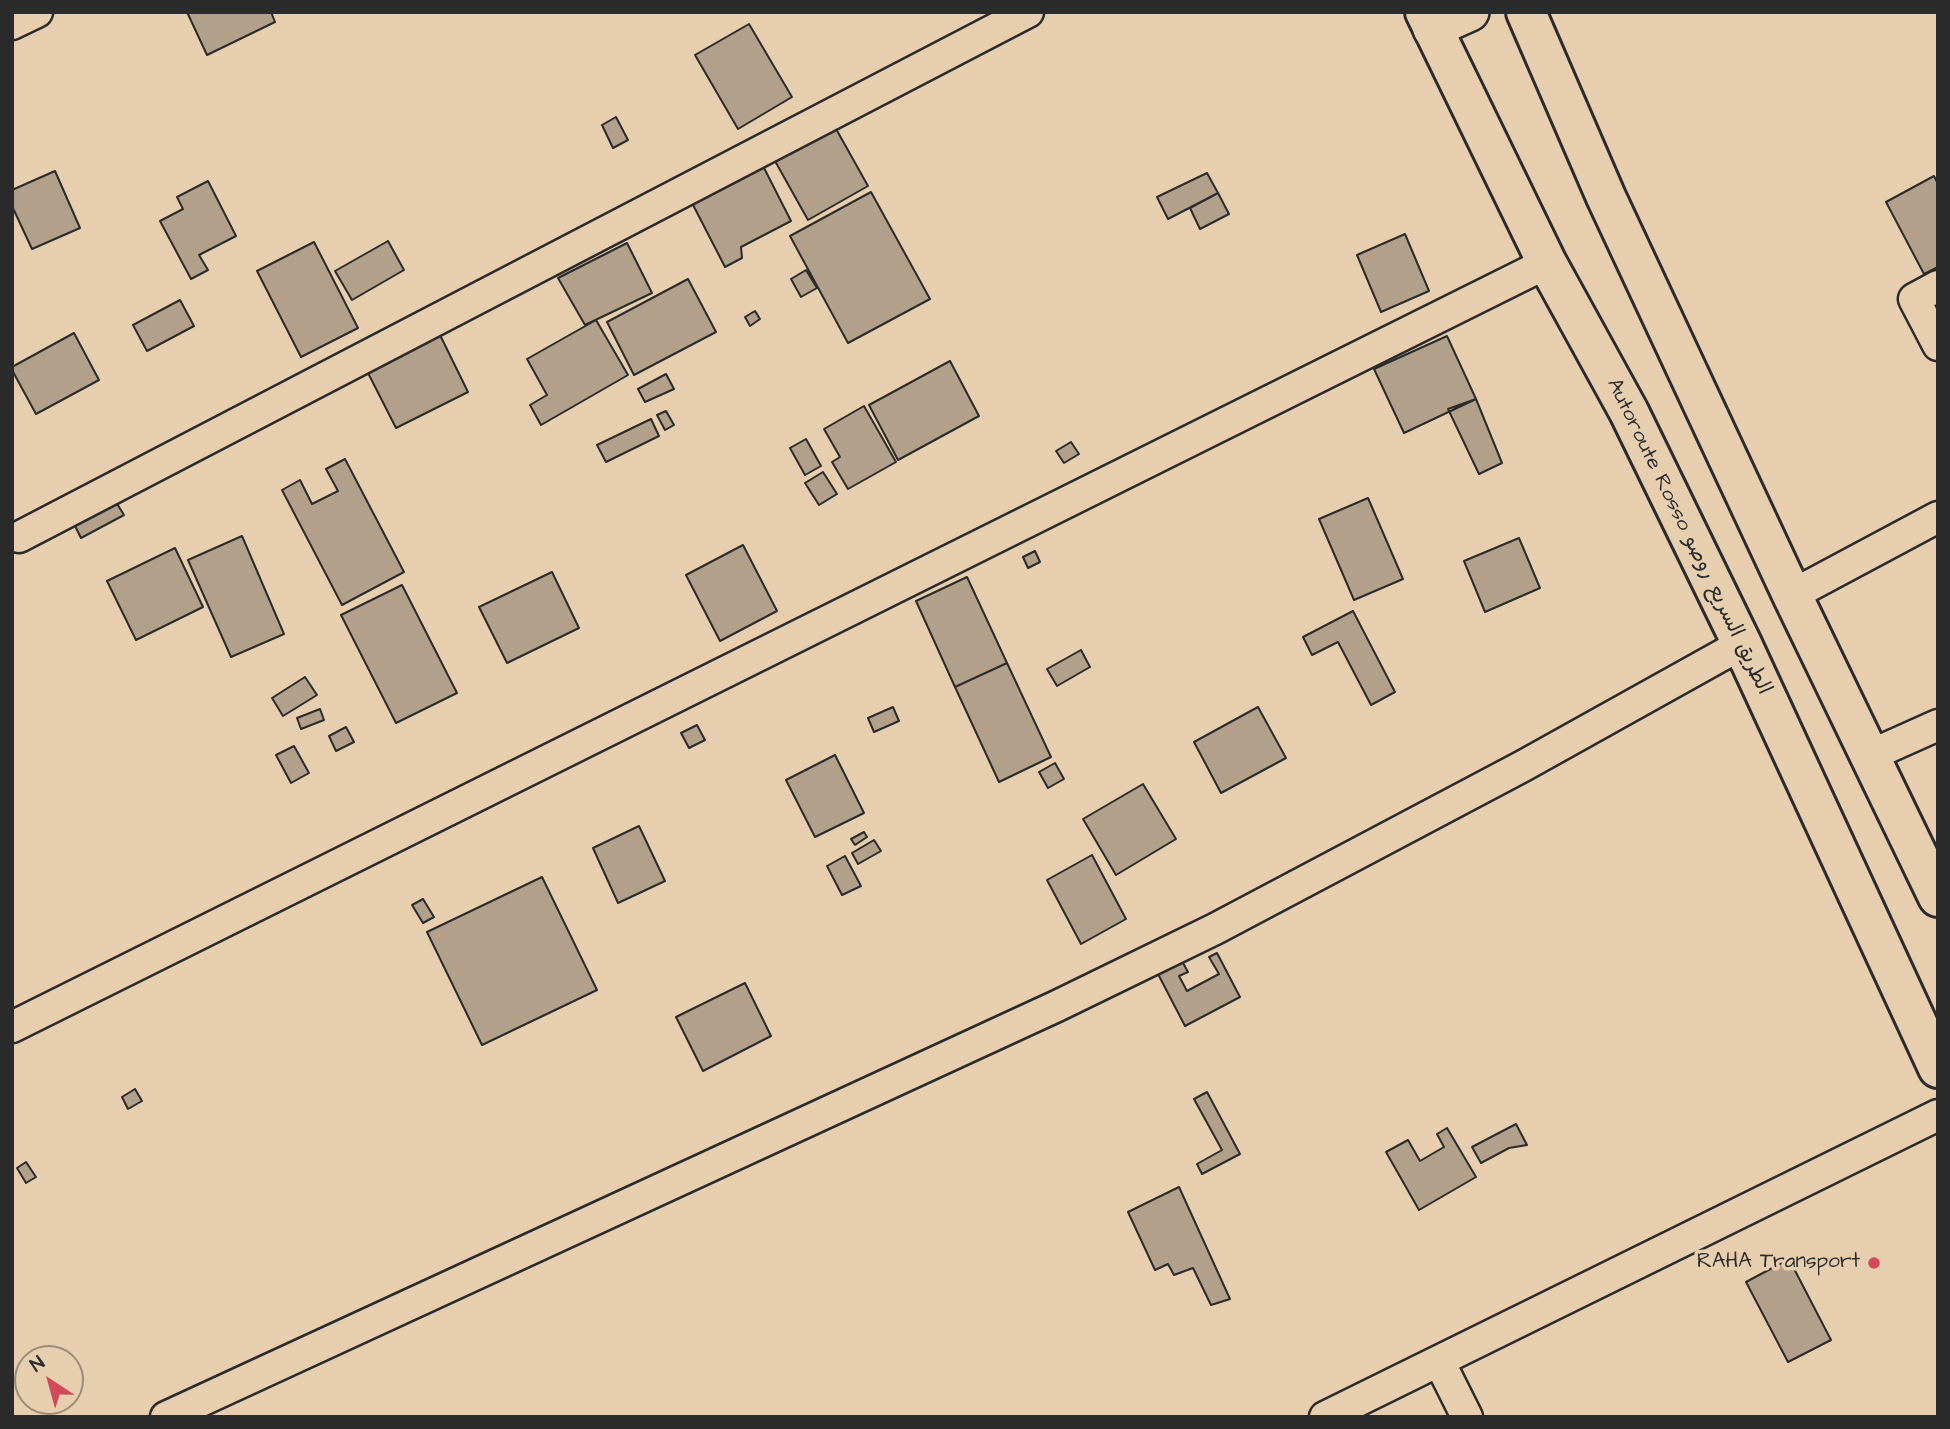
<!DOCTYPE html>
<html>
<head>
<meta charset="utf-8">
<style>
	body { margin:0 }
	#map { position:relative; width:1950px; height:1429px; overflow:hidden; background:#e6ceae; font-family:"Architects Daughter",sans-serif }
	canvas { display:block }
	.frame { position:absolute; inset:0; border:14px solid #2b2b2b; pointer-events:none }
	.north { position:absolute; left:14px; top:1345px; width:70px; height:70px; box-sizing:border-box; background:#e6ceae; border:2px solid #9b8d7a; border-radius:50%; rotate:324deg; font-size:19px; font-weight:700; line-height:28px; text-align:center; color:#2b2b2b }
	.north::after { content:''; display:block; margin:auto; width:24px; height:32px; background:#d1495b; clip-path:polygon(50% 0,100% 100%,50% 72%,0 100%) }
</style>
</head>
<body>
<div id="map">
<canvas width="1950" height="1429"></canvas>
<div class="frame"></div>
<div class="north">N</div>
</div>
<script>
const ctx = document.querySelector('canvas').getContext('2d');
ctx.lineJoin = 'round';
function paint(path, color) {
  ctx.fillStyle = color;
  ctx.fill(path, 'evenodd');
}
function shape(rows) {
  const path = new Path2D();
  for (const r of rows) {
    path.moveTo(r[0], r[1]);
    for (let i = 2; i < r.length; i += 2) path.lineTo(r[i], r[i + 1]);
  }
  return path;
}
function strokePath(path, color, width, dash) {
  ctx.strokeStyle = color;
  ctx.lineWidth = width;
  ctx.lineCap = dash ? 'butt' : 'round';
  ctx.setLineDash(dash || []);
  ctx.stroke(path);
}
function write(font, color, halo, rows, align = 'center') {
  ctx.font = font + ' "Architects Daughter","Playpen Sans Arabic",sans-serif';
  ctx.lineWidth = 7;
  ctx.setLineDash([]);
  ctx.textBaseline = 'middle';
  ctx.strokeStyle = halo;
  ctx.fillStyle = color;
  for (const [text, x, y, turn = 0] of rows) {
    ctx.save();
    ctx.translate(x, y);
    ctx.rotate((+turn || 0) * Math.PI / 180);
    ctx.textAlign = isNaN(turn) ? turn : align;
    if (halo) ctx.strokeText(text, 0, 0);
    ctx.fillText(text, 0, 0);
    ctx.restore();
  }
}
const building = shape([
	[187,12,271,12,275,22,207,55,187,12],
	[749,24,792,97,738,129,695,55,749,24],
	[616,117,628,140,613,148,602,125,616,117],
	[835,127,868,186,808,220,775,161,835,127],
	[761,162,791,221,741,247,742,258,725,267,690,199,761,162],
	[55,171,80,228,32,249,12,206,12,190,55,171],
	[1207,173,1218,193,1168,219,1157,197,1207,173],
	[1934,176,1938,184,1938,267,1924,274,1886,202,1934,176],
	[208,181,236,236,199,255,208,270,191,279,160,221,183,209,177,197,208,181],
	[871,192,930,299,848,343,790,236,871,192],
	[1218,193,1229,214,1200,229,1190,208,1218,193],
	[1405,234,1429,291,1381,312,1357,255,1405,234],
	[388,241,404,270,352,300,335,271,388,241],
	[314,242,358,328,301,357,257,271,314,242],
	[627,243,652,293,585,325,558,278,627,243],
	[806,270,817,288,801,297,791,279,806,270],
	[688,279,716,332,634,375,607,322,688,279],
	[180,300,194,326,147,351,133,325,180,300],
	[755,311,760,319,750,326,745,317,755,311],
	[596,320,628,375,541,425,530,405,547,395,527,359,596,320],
	[74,333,99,380,36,414,12,370,12,367,74,333],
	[440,335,468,392,396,428,367,371,440,335],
	[1447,336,1476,399,1404,433,1374,369,1447,336],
	[950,361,979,416,898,460,869,405,950,361],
	[666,374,674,389,645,402,638,389,666,374],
	[1476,399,1502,463,1479,474,1448,409,1476,399],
	[864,406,896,462,848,489,832,462,840,457,824,429,864,406],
	[666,411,674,425,665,430,657,415,666,411],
	[651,419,659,436,606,462,597,445,651,419],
	[806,439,821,466,805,475,790,448,806,439],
	[1071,442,1079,454,1064,463,1056,451,1071,442],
	[345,459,404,572,342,605,282,490,300,480,312,504,338,491,326,469,345,459],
	[823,472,837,494,819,505,805,483,823,472],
	[1368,498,1403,579,1354,600,1319,519,1368,498],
	[116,502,124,515,81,538,74,524,116,502],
	[242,536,284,634,231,657,188,560,242,536],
	[1519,538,1540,588,1485,612,1464,561,1519,538],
	[743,545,777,611,720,641,686,575,743,545],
	[175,548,203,607,136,640,107,581,175,548],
	[1035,551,1040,562,1028,568,1023,557,1035,551],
	[552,572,579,628,507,663,479,607,552,572],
	[967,577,1007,663,955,687,916,601,967,577],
	[402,585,457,693,396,723,341,615,402,585],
	[1353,611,1395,692,1371,705,1338,642,1312,655,1303,637,1353,611],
	[1081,650,1090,667,1057,686,1047,669,1081,650],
	[1007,663,1051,757,999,782,955,687,1007,663],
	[305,677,317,695,283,716,272,698,305,677],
	[893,707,899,721,874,732,868,718,893,707],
	[1258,707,1286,758,1221,793,1194,742,1258,707],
	[320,709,324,720,301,729,297,718,320,709],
	[697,725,705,740,689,748,681,733,697,725],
	[346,727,354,742,336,751,329,736,346,727],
	[294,746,309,773,291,783,276,755,294,746],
	[835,755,864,813,815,837,786,780,835,755],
	[1055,763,1064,779,1048,788,1039,772,1055,763],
	[1143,784,1176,839,1116,875,1083,819,1143,784],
	[639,826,665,881,618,903,593,848,639,826],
	[864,832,867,837,855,845,851,839,864,832],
	[874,840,881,851,858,864,852,853,874,840],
	[1092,855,1126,919,1081,944,1047,880,1092,855],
	[845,856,861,886,842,895,827,866,845,856],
	[542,877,597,990,482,1045,427,932,542,877],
	[423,899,434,917,423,923,412,905,423,899],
	[1217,953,1240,997,1185,1026,1158,974,1182,961,1188,972,1179,976,1187,991,1219,974,1209,957,1217,953],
	[745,983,771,1036,703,1071,676,1017,745,983],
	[135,1089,142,1101,128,1109,122,1097,135,1089],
	[1207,1092,1240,1154,1202,1174,1197,1164,1222,1150,1194,1099,1207,1092],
	[1516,1124,1527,1145,1509,1148,1481,1163,1472,1147,1516,1124],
	[1447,1128,1476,1177,1419,1210,1386,1152,1408,1140,1420,1161,1444,1147,1437,1134,1447,1128],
	[26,1162,36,1177,26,1183,17,1168,26,1162],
	[1179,1187,1230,1299,1211,1305,1193,1268,1174,1275,1168,1264,1155,1270,1128,1212,1179,1187],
	[1789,1259,1831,1340,1788,1362,1746,1282,1789,1259]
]);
paint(building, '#b2a08a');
strokePath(building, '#2b2b2b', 2);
const minor = shape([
	[12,24,37,12],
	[1938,286,1914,299,1938,345],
	[19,537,1028,12],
	[1792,595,1938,517],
	[1871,755,1938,725],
	[12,1027,1547,263],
	[1439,1361,1467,1417],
	[166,1417,1057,1006,1215,929,1523,766,1742,644],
	[1325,1417,1938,1115]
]);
const tertiary = shape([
	[1432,29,1470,12]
]);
const trunk = shape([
	[1425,12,1547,263,1629,412,1742,644,1938,1068],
	[1526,12,1606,197,1792,595,1938,897]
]);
strokePath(minor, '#2b2b2b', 35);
strokePath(tertiary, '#2b2b2b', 42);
strokePath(trunk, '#2b2b2b', 44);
strokePath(minor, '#e6ceae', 30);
strokePath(tertiary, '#e6ceae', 37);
strokePath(trunk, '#e6ceae', 38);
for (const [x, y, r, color] of [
	[1874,1263,7,"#d1495b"]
]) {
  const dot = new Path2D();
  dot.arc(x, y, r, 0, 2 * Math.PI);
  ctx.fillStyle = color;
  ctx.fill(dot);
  strokePath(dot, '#e6ceae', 2.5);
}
write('21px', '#2b2b2b', '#e6ceae', [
	["Autoroute Rosso الطريق السريع روصو",1688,537,64]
]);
write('21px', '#2b2b2b', '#e6ceae', [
	["RAHA Transport",1860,1263]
], 'right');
</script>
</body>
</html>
